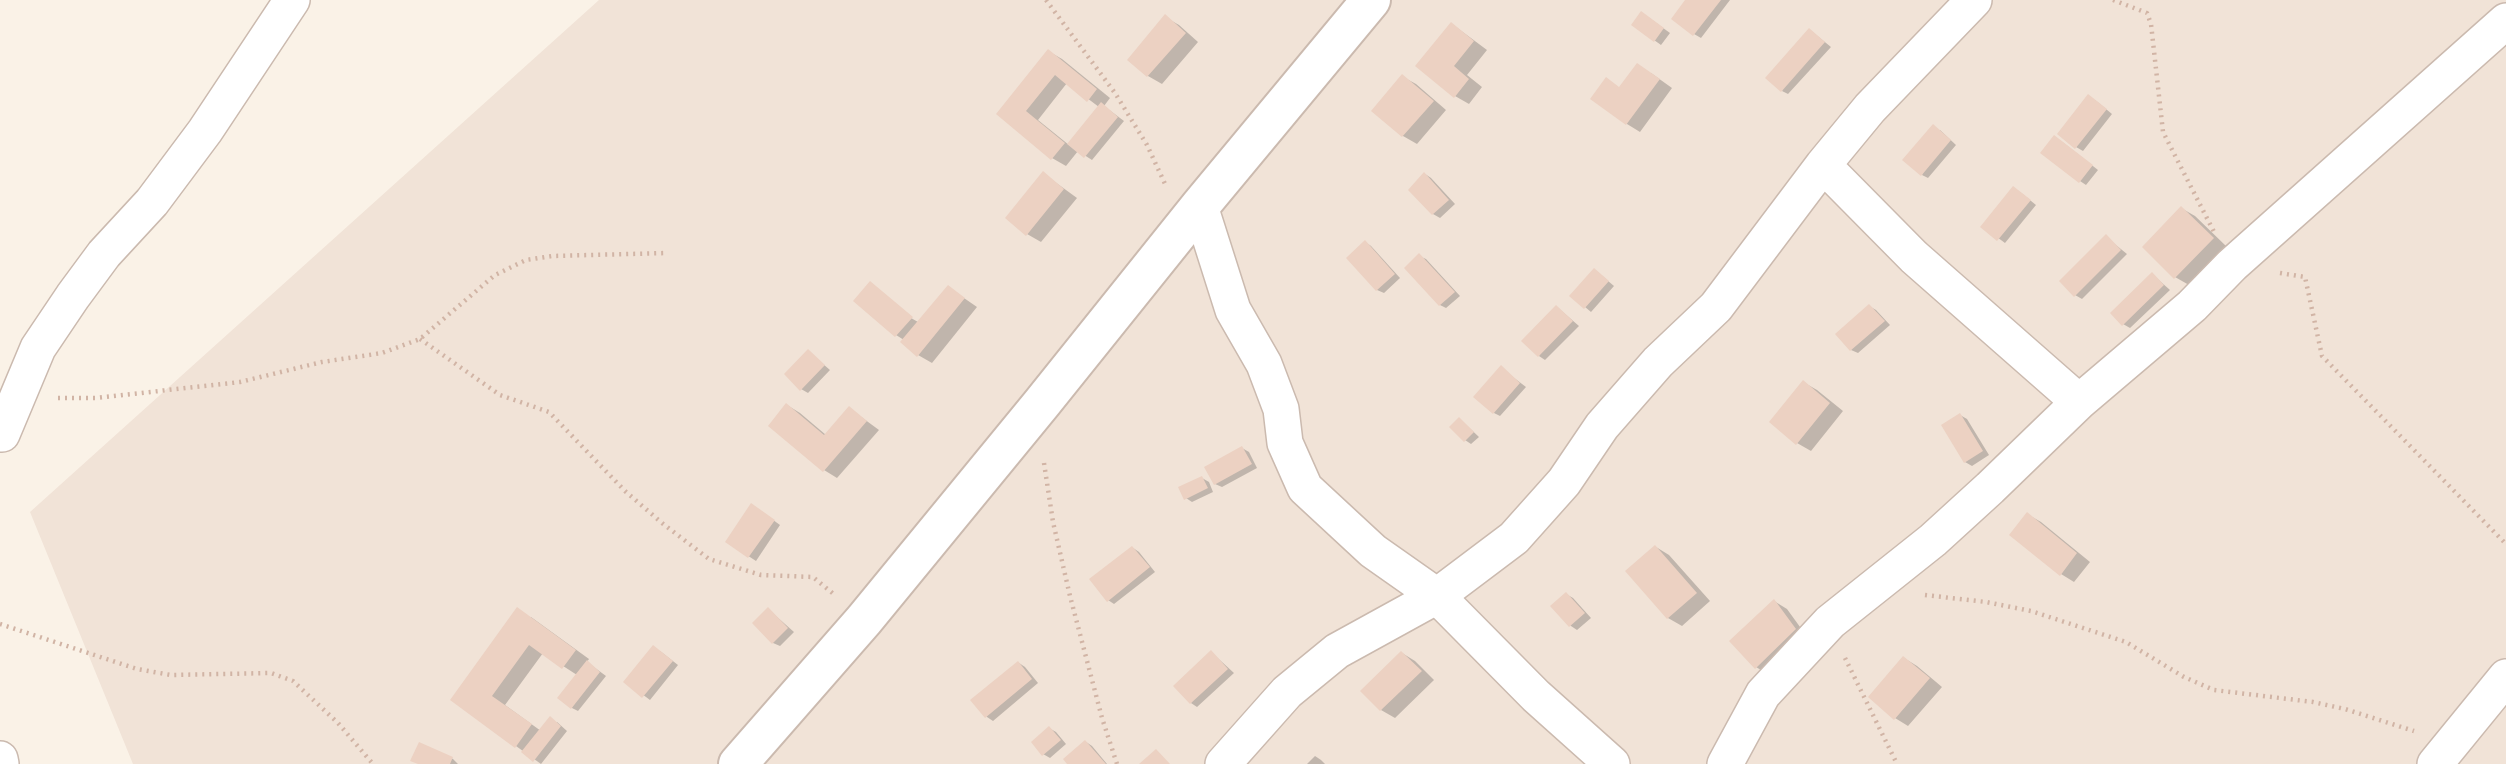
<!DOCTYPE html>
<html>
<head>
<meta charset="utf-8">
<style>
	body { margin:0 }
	canvas { display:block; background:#faf2e7 }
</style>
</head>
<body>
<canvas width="2506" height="764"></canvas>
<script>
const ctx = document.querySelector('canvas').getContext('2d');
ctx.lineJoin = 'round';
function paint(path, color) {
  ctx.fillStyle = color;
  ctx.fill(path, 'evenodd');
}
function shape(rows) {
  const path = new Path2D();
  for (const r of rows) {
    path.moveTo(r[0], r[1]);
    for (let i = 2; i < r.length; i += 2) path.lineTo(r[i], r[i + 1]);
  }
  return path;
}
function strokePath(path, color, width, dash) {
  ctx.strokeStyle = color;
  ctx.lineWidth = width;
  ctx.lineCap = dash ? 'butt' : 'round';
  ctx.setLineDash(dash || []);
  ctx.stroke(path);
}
paint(shape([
	[599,0,2506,0,2506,764,133,764,30,512]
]), '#f1e3d7');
paint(shape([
	[1687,0,1730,0,1701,38,1694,34],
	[1165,17,1179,25,1198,42,1162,84,1148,76,1129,59],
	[1648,17,1670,33,1661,45,1633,25],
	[1452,24,1487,50,1467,75,1482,87,1469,104,1455,96],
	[1810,30,1831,47,1788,94,1782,91],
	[1048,51,1062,59,1110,98,1104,106,1124,121,1092,160,1078,151,1066,166,1052,158,998,114],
	[1067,83,1099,107,1069,145,1038,120],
	[1651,73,1672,88,1640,132,1627,124,1606,80,1620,88],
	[1403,77,1416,84,1446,110,1417,144,1403,136,1374,111],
	[2095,100,2112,114,2083,151,2076,147],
	[1940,130,1956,145,1928,178,1922,175],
	[2061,141,2098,170,2086,185,2080,181],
	[1044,174,1077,198,1041,242,1027,234],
	[1425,174,1431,178,1455,204,1440,218,1433,214,1411,190],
	[2020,192,2036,205,2005,243,1982,226],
	[2181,208,2195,216,2226,246,2189,285,2175,277],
	[2106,237,2127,254,2082,299,2075,295],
	[1365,242,1371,246,1400,278,1384,293,1377,290],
	[1419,256,1426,259,1460,296,1446,308,1440,305],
	[1595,270,1614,286,1591,312,1572,296],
	[2152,274,2170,290,2130,328,2123,324],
	[948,287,977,307,932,363,918,355,904,340,896,335,904,314,918,322],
	[1869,306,1876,310,1890,325,1858,353,1851,350],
	[1557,307,1579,326,1545,360,1539,356],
	[808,351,830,370,808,393,801,389],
	[1501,368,1526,387,1500,416,1494,413],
	[1803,382,1817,390,1843,411,1811,451,1797,443],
	[787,405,800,413,826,435,849,408,879,430,837,478,824,470],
	[1960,415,1967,419,1989,455,1972,466,1965,462],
	[1460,419,1479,437,1471,444,1465,440],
	[1242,448,1249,452,1257,468,1222,487,1215,484],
	[1202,478,1209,482,1213,492,1192,502,1186,498],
	[758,509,780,525,756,561,727,542],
	[2027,514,2041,522,2090,562,2074,582,2061,574],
	[1656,547,1669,555,1710,601,1682,626,1668,618],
	[1133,548,1139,552,1155,572,1114,604,1108,600],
	[1566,594,1573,598,1591,618,1577,630,1571,626,1553,607],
	[1774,601,1787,609,1808,638,1769,675,1756,667],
	[768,609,794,632,780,646,773,643],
	[531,617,589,659,587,662,606,676,578,711,572,708,577,675,543,653,505,705,541,731,557,722,567,731,541,764,452,700],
	[660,651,678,665,650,700,626,682],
	[1211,652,1234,673,1197,707,1191,703],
	[1402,653,1415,661,1434,680,1395,718,1381,710],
	[1904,658,1917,666,1942,687,1908,726,1895,718],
	[1019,663,1025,667,1038,683,993,721,987,717,973,701],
	[1049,728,1056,732,1066,744,1050,758,1043,754],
	[1086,742,1092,746,1107,764,1069,764],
	[420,744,453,759,458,764,420,764],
	[1315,756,1321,760,1325,764,1307,764]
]), '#0003');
paint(shape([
	[1685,0,1721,0,1693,36,1671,19],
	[1641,11,1664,28,1654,42,1631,25],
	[1165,14,1186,33,1147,77,1127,60],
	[1451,22,1474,41,1454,66,1469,79,1454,98,1415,66],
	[1809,28,1825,42,1781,92,1765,78],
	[1048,49,1097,89,1087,102,1055,75,1026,111,1065,143,1051,160,996,114],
	[1637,63,1660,79,1626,125,1590,99,1606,77,1619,87],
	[1402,74,1434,101,1402,137,1371,111],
	[2088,94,2107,109,2075,149,2057,134],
	[1101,102,1118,117,1084,158,1067,144],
	[1933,124,1951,140,1921,176,1902,160],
	[2054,135,2093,165,2079,183,2040,153],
	[1043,171,1064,189,1026,236,1005,218],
	[1424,172,1449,200,1432,215,1408,190],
	[2013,186,2031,200,1997,241,1980,227],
	[2181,206,2214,238,2174,279,2142,247],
	[2106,234,2121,250,2074,297,2059,281],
	[1365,240,1395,274,1376,291,1346,258],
	[1419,253,1455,292,1439,306,1404,268],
	[1594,268,1609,281,1584,309,1569,296],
	[2152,272,2164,285,2122,326,2110,313],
	[870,281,913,317,895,337,853,301],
	[948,285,965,298,917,357,900,342],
	[1869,304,1885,321,1850,351,1835,334],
	[1556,305,1573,321,1538,357,1521,341],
	[808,349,825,365,800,391,784,374],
	[1501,365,1520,383,1493,414,1473,397],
	[1803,380,1830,403,1796,445,1769,422],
	[786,403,824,435,849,406,867,421,823,472,768,426],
	[1960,413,1983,451,1964,463,1941,425],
	[1459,417,1474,432,1464,442,1449,427],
	[1242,446,1252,464,1214,485,1204,467],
	[1202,476,1208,488,1184,500,1178,487],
	[751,503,775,520,748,558,725,542],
	[2027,512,2077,553,2060,576,2009,535],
	[1655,545,1697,593,1667,619,1625,571],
	[1132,546,1150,567,1107,602,1089,579],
	[1566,592,1585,613,1569,627,1550,606],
	[1774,599,1796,629,1755,669,1729,641],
	[517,607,576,650,562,669,529,645,492,696,532,724,515,748,450,700],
	[768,607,788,628,772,644,752,623],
	[653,645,673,661,642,698,623,682],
	[1211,650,1228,669,1190,704,1173,686],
	[1401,651,1422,671,1380,711,1360,691],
	[1903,656,1930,678,1894,720,1868,697],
	[587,660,600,672,571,709,557,698],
	[1018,661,1032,679,985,718,970,700],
	[550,716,561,726,533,762,521,752],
	[1049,726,1061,740,1042,756,1031,742],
	[1085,740,1106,764,1067,764,1063,759],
	[419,742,453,757,450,764,418,764,410,761],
	[1156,749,1170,764,1139,764]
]), '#ecd1c2');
const minor = shape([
	[1823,165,1914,257,2079,402],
	[1200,206,1233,310,1264,364,1281,409,1285,443,1305,488,1373,551,1437,596,1536,696,1612,764],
	[2,434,38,348,73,296,104,254,152,202,205,131,292,0],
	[0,759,1,764],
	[1223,764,1287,692,1337,651,1437,596,1514,538,1564,482,1602,426,1658,362,1716,307,1823,165,1870,108,1974,0],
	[1725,764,1763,694,1830,622,1933,540,1990,488,2079,402,2192,306,2232,265,2506,21],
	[2435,764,2506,677]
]);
const tertiary = shape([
	[738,764,864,620,1042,403,1200,206,1371,0]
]);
strokePath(minor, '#cbbaaf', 38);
strokePath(tertiary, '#cbbaaf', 42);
strokePath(shape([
	[1046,0,1115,93,1147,145,1166,186],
	[2113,0,2147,13,2151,24,2163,132,2214,232],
	[2280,273,2305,277,2322,356,2506,544],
	[420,339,500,395,549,412,625,491,662,523,709,559,761,575,813,577,836,596],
	[58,398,96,398,240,382,322,362,382,353,420,339,495,275,526,260,552,256,667,253],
	[1044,463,1053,522,1070,596,1102,718,1117,764],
	[1925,595,1986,602,2031,611,2126,642,2184,677,2214,690,2313,702,2345,709,2414,731],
	[0,624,137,669,171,675,271,673,293,681,338,723,373,764],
	[1845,658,1897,764]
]), '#d1b4a5', 4.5, [2, 5]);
strokePath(minor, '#fff', 35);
strokePath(tertiary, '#fff', 38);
</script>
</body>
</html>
